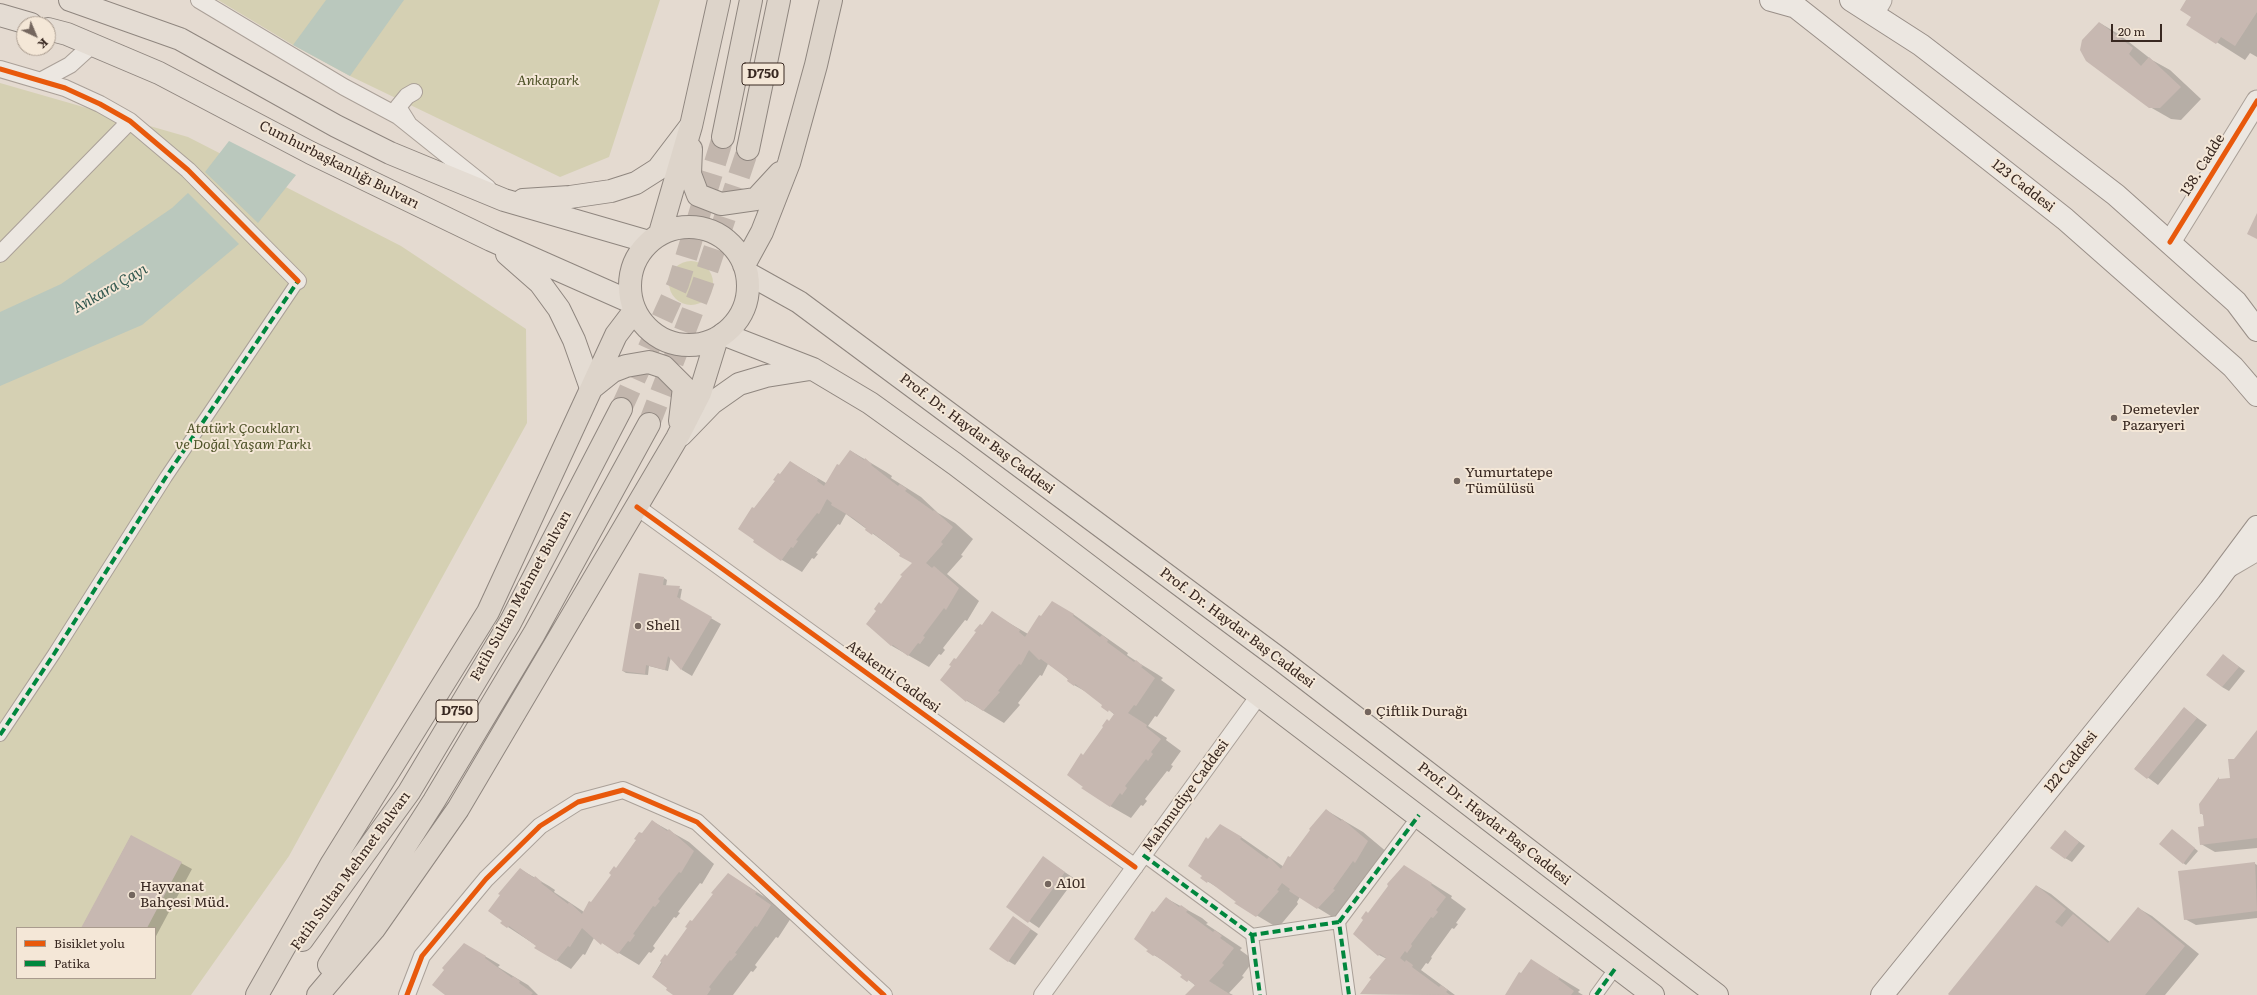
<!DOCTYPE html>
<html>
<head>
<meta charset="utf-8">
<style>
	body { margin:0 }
	#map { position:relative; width:2257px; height:995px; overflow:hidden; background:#e4dad0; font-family:Literata,serif }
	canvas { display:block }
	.legend { position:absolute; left:16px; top:927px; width:140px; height:52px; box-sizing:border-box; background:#f4e7d7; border:1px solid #a99b8e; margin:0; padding:5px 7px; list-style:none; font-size:12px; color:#382821 }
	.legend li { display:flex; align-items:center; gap:8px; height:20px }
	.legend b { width:20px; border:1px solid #a99b8e }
	.north { position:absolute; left:16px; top:16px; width:40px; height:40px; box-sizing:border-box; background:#f4e7d7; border:1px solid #a99b8e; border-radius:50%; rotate:136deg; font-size:11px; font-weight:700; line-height:16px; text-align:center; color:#382821 }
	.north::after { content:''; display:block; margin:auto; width:14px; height:18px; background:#74665e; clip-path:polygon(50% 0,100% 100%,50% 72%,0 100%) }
	.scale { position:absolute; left:2111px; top:24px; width:51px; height:18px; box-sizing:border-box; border:2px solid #382821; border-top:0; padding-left:5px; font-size:12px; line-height:14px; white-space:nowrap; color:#382821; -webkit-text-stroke:3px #f4e7d7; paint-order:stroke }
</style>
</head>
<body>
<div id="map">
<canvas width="2257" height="995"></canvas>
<ul class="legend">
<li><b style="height:5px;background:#e8590c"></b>Bisiklet yolu</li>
<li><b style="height:5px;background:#00873e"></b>Patika</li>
</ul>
<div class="north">K</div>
<div class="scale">20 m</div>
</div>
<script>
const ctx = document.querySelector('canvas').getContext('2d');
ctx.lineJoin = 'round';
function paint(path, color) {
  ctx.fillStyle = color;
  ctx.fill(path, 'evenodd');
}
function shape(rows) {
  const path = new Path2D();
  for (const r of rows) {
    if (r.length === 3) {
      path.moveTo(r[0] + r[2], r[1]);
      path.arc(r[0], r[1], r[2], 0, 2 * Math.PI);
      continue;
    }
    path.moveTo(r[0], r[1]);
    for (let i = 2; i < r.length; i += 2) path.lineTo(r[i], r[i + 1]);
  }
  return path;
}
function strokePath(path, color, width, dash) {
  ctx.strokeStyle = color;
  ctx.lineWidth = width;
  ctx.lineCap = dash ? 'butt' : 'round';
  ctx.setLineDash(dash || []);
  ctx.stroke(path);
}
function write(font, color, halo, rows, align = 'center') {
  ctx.font = font + ' Literata,serif';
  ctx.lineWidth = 4;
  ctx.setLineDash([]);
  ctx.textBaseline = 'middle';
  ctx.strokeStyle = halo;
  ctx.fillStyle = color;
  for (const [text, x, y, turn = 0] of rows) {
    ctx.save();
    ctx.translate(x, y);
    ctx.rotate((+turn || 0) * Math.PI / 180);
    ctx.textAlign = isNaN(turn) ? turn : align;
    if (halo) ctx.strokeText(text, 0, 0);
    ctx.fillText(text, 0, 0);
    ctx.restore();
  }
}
paint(shape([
	[218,0,660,0,609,157,560,177,350,76,293,45],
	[0,83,188,137,401,246,526,329,527,423,289,856,191,995,0,995],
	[17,928,155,928,155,978,17,978],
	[691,283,22]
]), '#d5d0b3');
paint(shape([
	[326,0,404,0,350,76,293,45],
	[229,141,296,175,258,223,205,172],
	[188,193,239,244,142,325,0,386,0,312,61,284,172,208]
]), '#bac8bd');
paint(shape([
	[2187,0,2257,0,2257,57,2250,53,2245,60,2188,24,2192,17],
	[2100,23,2120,35,2152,60,2170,70,2201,99,2181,120,2171,119,2150,107],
	[851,451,886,472,892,476,891,478,921,497,938,513,955,523,973,539,961,555,963,556,947,574,979,601,967,621,965,620,943,648,945,650,941,655,939,654,929,667,892,646,882,605,913,563,846,514,840,525,838,524,816,553,818,554,814,559,812,558,802,572,782,560,754,509,790,462,826,483],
	[664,578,667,580,666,586,682,589,680,600,721,624,692,676,682,670,671,657,668,671,649,666,648,675,626,673,623,671],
	[992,613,1028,634,1073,614,1128,653,1127,655,1139,663,1157,674,1163,678,1161,680,1175,690,1157,717,1155,716,1148,726,1167,738,1166,740,1181,751,1171,765,1173,766,1169,772,1167,771,1145,799,1147,801,1143,806,1141,805,1131,818,1110,806,1084,787,1083,756,1115,715,1090,694,1074,685,1057,669,1048,664,1042,676,1040,675,1018,703,1020,705,1004,723,967,701,942,680],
	[2223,655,2245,671,2229,691,2222,687],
	[2184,708,2207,725,2158,785,2135,768],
	[2257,731,2257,848,2215,852,2201,844,2205,827,2203,815,2201,813,2219,779,2231,779,2235,760],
	[1326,810,1363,832,1388,853,1339,921,1300,897,1297,902,1298,904,1278,928,1236,903,1237,901,1225,892,1202,878,1209,840,1241,837,1284,867],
	[652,821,689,842,714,864,702,884,700,883,678,912,680,913,676,918,674,917,653,946,655,948,651,953,649,952,639,965,594,938,585,955,583,954,571,969,536,948,537,946,508,927,520,869,549,886,555,890,554,892,584,912,589,902,591,903],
	[2065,831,2085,846,2072,862,2065,858],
	[2175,832,2198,851,2186,865,2183,863],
	[131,836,192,869,155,938,155,928,82,928],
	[1044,858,1075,879,1039,928,1008,907],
	[2254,863,2257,865,2257,918,2196,925,2185,919],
	[1404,866,1452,896,1451,898,1466,909,1456,923,1458,924,1454,929,1452,928,1431,957,1432,958,1428,964,1426,963,1421,970,1455,995,1361,994,1387,959,1379,955,1369,914],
	[2037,886,2051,894,2110,942,2138,908,2152,916,2199,954,2165,995,1951,995],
	[749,887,776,904,775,906,791,918,778,938,776,937,755,965,757,967,753,972,751,971,733,995,676,995,653,976,665,956,667,957,693,923],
	[1166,898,1202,918,1208,923,1206,924,1242,948,1240,950,1254,960,1242,976,1244,977,1229,993,1233,995,1186,995,1196,986,1170,965,1154,955,1149,949,1154,913],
	[1013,917,1038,934,1015,965,1008,961],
	[478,952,500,965,498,967,528,985,538,995,447,995],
	[1532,961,1580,990,1578,992,1583,995,1506,995]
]), '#0003');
paint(shape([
	[2186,0,2257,0,2257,12,2235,46,2221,37,2216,44,2186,25,2191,17,2180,10],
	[2099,22,2133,48,2129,54,2141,66,2149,57,2181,87,2160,108,2149,108,2086,61,2080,50,2082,40],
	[2257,213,2257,239,2247,234],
	[850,450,864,460,865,458,872,464,871,465,898,486,900,484,907,489,905,491,933,511,934,510,953,527,941,542,943,544,926,563,932,568,934,566,959,588,946,610,944,608,923,636,925,637,920,644,918,643,908,656,893,645,891,646,866,624,876,611,874,609,879,602,881,604,902,576,900,575,912,563,899,556,900,554,873,533,872,535,865,530,866,528,853,518,831,505,832,503,827,499,819,514,817,513,796,540,798,541,793,548,791,547,781,561,753,542,754,540,738,529,752,507,754,508,775,481,773,480,778,473,780,474,790,461,818,479,817,481,824,486,837,464,839,465],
	[639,573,664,577,663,585,680,586,677,597,712,617,681,670,668,656,665,670,646,665,645,674,622,671],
	[1052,601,1074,614,1073,616,1100,637,1102,635,1108,640,1107,642,1134,662,1136,660,1143,666,1141,667,1155,678,1136,706,1134,705,1128,713,1147,725,1146,727,1161,739,1151,752,1153,754,1148,761,1146,759,1125,786,1127,788,1122,795,1120,793,1110,807,1081,788,1083,787,1067,775,1081,753,1083,755,1103,727,1102,726,1107,719,1109,721,1114,714,1109,710,1108,712,1101,707,1102,705,1075,684,1074,686,1067,681,1068,679,1041,659,1039,660,1029,650,1021,665,1019,664,998,691,1000,692,983,711,967,700,966,702,940,680,951,666,949,665,954,658,956,659,976,632,974,631,980,624,982,625,992,611,1020,630,1019,632,1025,637,1039,615,1041,616],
	[2223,654,2239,667,2222,687,2206,675],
	[2184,707,2197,718,2147,779,2134,769],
	[2257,730,2257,838,2200,845,2198,827,2204,826,2203,814,2200,814,2199,804,2219,777,2219,779,2230,778,2228,759,2234,759],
	[1326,809,1341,821,1342,819,1368,841,1355,863,1353,861,1333,889,1335,890,1317,909,1289,891,1290,889,1282,883,1277,890,1279,891,1256,917,1234,903,1236,902,1208,881,1207,883,1200,878,1202,876,1188,866,1206,837,1208,839,1220,824,1242,837,1240,839,1267,859,1269,857,1281,869,1288,856,1290,857,1310,830,1309,829],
	[652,820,667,831,669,829,694,851,681,873,679,872,658,899,660,901,655,907,653,906,633,934,635,935,630,942,628,941,618,954,602,943,601,945,582,928,570,947,568,946,556,961,534,948,536,946,509,926,507,928,500,923,502,921,488,911,500,895,498,894,520,868,534,878,535,876,542,882,541,883,568,904,569,902,582,914,589,901,591,902,611,875,609,873,614,866,616,868,636,840,634,839,639,832,642,833],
	[2172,829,2195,848,2183,864,2159,844],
	[2065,830,2079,842,2065,859,2050,848],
	[131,835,182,862,147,928,81,928],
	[1043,856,1065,872,1028,923,1006,907],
	[2255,862,2257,911,2184,920,2178,871],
	[1404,865,1432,883,1431,885,1446,897,1436,910,1438,912,1433,918,1431,917,1411,944,1412,946,1407,953,1405,951,1400,958,1405,962,1406,960,1413,965,1412,967,1439,987,1441,985,1448,990,1446,992,1450,995,1360,994,1371,979,1369,978,1386,958,1380,954,1378,956,1353,934,1363,920,1361,918,1366,911,1368,913,1388,886,1387,884],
	[728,873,757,892,755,894,771,905,757,927,755,926,735,953,737,954,731,961,730,960,709,987,711,989,707,995,673,995,666,990,667,988,652,977,662,963,660,961,665,954,667,956,687,928,685,927,690,920,692,921,713,894,711,893],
	[2036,885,2066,909,2055,922,2062,927,2073,914,2108,943,2138,907,2185,946,2145,995,1949,995,1948,994],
	[1166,897,1179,907,1181,905,1188,910,1186,912,1213,932,1215,930,1222,936,1220,938,1234,948,1222,963,1224,965,1209,981,1231,995,1185,995,1195,985,1189,980,1187,982,1180,977,1182,975,1155,955,1153,956,1146,951,1148,950,1134,939,1152,911,1154,912],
	[1013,916,1031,929,1008,962,989,949],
	[464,943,486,956,485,958,512,978,513,976,520,981,519,983,533,993,531,995,445,995,432,985,444,970,442,968],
	[1531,959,1560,978,1558,979,1574,991,1571,995,1505,995,1519,972,1521,973]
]), '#c7b8b1');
strokePath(shape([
	[621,409,678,284,723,137],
	[649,424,701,289,748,149]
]), '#c2b6ad', 22, [22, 11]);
const pedestrian = shape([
	[0,735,54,654,166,477,298,281],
	[1143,855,1252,935,1339,922,1349,995],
	[1339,922,1419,815],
	[1252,935,1260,995],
	[1596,995,1617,966]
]);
const minor = shape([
	[199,0,344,87,398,116,488,188],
	[0,69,65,88,100,104,130,121,188,170,298,281],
	[42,80,70,65,92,45],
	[408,123,398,107,407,96,414,92],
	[0,254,130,121],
	[637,507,1135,867],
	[407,995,422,956,486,879,540,826,578,802,623,790,697,822,884,995],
	[1042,995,1260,694]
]);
const tertiary = shape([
	[1873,14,1881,0],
	[2170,242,2257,101],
	[2228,567,2257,550]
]);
const secondary = shape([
	[1771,0,1796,7,2065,219,2233,367,2257,395],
	[1851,0,1921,45,2116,195,2236,302,2257,330],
	[1882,995,2210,590,2257,527]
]);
const primary = shape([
	[70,0,180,39,336,126,390,153,504,200,649,242],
	[0,15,31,24],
	[48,29,67,34,159,73,311,153,491,240,631,302],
	[523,200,570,197,611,191,636,183,658,169,690,127],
	[507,254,540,283,559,309,574,340,591,388],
	[747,273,799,302,1281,660,1717,995],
	[723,334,813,369,870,403,955,464,1653,995],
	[681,435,712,403,739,384,766,376,810,369]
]);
const trunk = shape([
	[723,137,751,0],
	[691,149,690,174,698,195,721,204,756,199,780,173],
	[748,149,779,0],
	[689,286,59],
	[660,233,691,126,719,0],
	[744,265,762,232,789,163,816,65,831,0],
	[593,387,613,371,626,366,649,362,664,367,684,387,680,421],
	[302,940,409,792,510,623,621,409],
	[329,965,434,801,534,634,649,424],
	[257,995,332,863,488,612,616,335,635,310],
	[318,995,374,929,458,809,677,438,700,393,717,338]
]);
strokePath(pedestrian, '#aaa098', 14);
strokePath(minor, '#aaa098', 18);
strokePath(tertiary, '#aaa098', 23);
strokePath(secondary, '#998f88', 24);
strokePath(primary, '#8f867f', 24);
strokePath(trunk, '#8f867f', 24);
strokePath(pedestrian, '#ece7e1', 12);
strokePath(minor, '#ece7e1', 16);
strokePath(tertiary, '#ece7e1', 21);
strokePath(secondary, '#ece7e1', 22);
strokePath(primary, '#e4dcd3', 22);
strokePath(trunk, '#ddd4ca', 22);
strokePath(shape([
	[0,735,54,654,166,477,298,281],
	[1143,855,1252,935,1339,922,1349,995],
	[1339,922,1419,815],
	[1252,935,1260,995],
	[1596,995,1617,966]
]), '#00873e', 4, [8, 4]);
strokePath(shape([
	[0,69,65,88,100,104,130,121,188,170,298,281],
	[2170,242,2257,101],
	[637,507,1135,867],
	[407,995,422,956,486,879,540,826,578,802,623,790,697,822,884,995]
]), '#e8590c', 5);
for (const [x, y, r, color] of [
	[2114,418,4,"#74665e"],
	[1457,481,4,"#74665e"],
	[638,626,4,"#74665e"],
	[1368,712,4,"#74665e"],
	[1048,884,4,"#74665e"],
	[132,895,4,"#74665e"]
]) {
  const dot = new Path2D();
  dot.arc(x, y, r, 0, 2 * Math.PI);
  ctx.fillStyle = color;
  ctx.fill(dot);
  strokePath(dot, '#f4e7d7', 1.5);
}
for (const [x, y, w] of [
	[763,74,42],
	[457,711,42]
]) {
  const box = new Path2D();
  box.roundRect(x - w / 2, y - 11, w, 22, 3);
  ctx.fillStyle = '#f4e7d7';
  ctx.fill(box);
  strokePath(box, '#382821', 1);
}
write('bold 13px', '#382821', null, [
	["D750",763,74],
	["D750",457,711]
]);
write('italic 14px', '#4f5329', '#f4e7d7', [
	["Ankapark",548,81],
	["Atatürk Çocukları",243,429],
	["ve Doğal Yaşam Parkı",243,445]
]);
write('14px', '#382821', '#f4e7d7', [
	["Cumhurbaşkanlığı Bulvarı",339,165,27],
	["138. Cadde",2203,165,-58],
	["123 Caddesi",2023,186,38],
	["Prof. Dr. Haydar Baş Caddesi",977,434,37],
	["Fatih Sultan Mehmet Bulvarı",521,596,-61],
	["Prof. Dr. Haydar Baş Caddesi",1237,628,37],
	["Atakenti Caddesi",893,677,36],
	["122 Caddesi",2071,762,-51],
	["Mahmudiye Caddesi",1186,796,-54],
	["Prof. Dr. Haydar Baş Caddesi",1494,824,38],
	["Fatih Sultan Mehmet Bulvarı",351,871,-54]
]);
write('14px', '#382821', '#f4e7d7', [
	["Demetevler",2122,410],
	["Pazaryeri",2122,426],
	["Yumurtatepe",1465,473],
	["Tümülüsü",1465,489],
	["Shell",646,626],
	["Çiftlik Durağı",1376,712],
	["A101",1056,884],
	["Hayvanat",140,887],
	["Bahçesi Müd.",140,903]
], 'left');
write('italic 15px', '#31574e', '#f4e7d7', [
	["Ankara Çayı",110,289,-30]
]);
</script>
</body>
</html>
